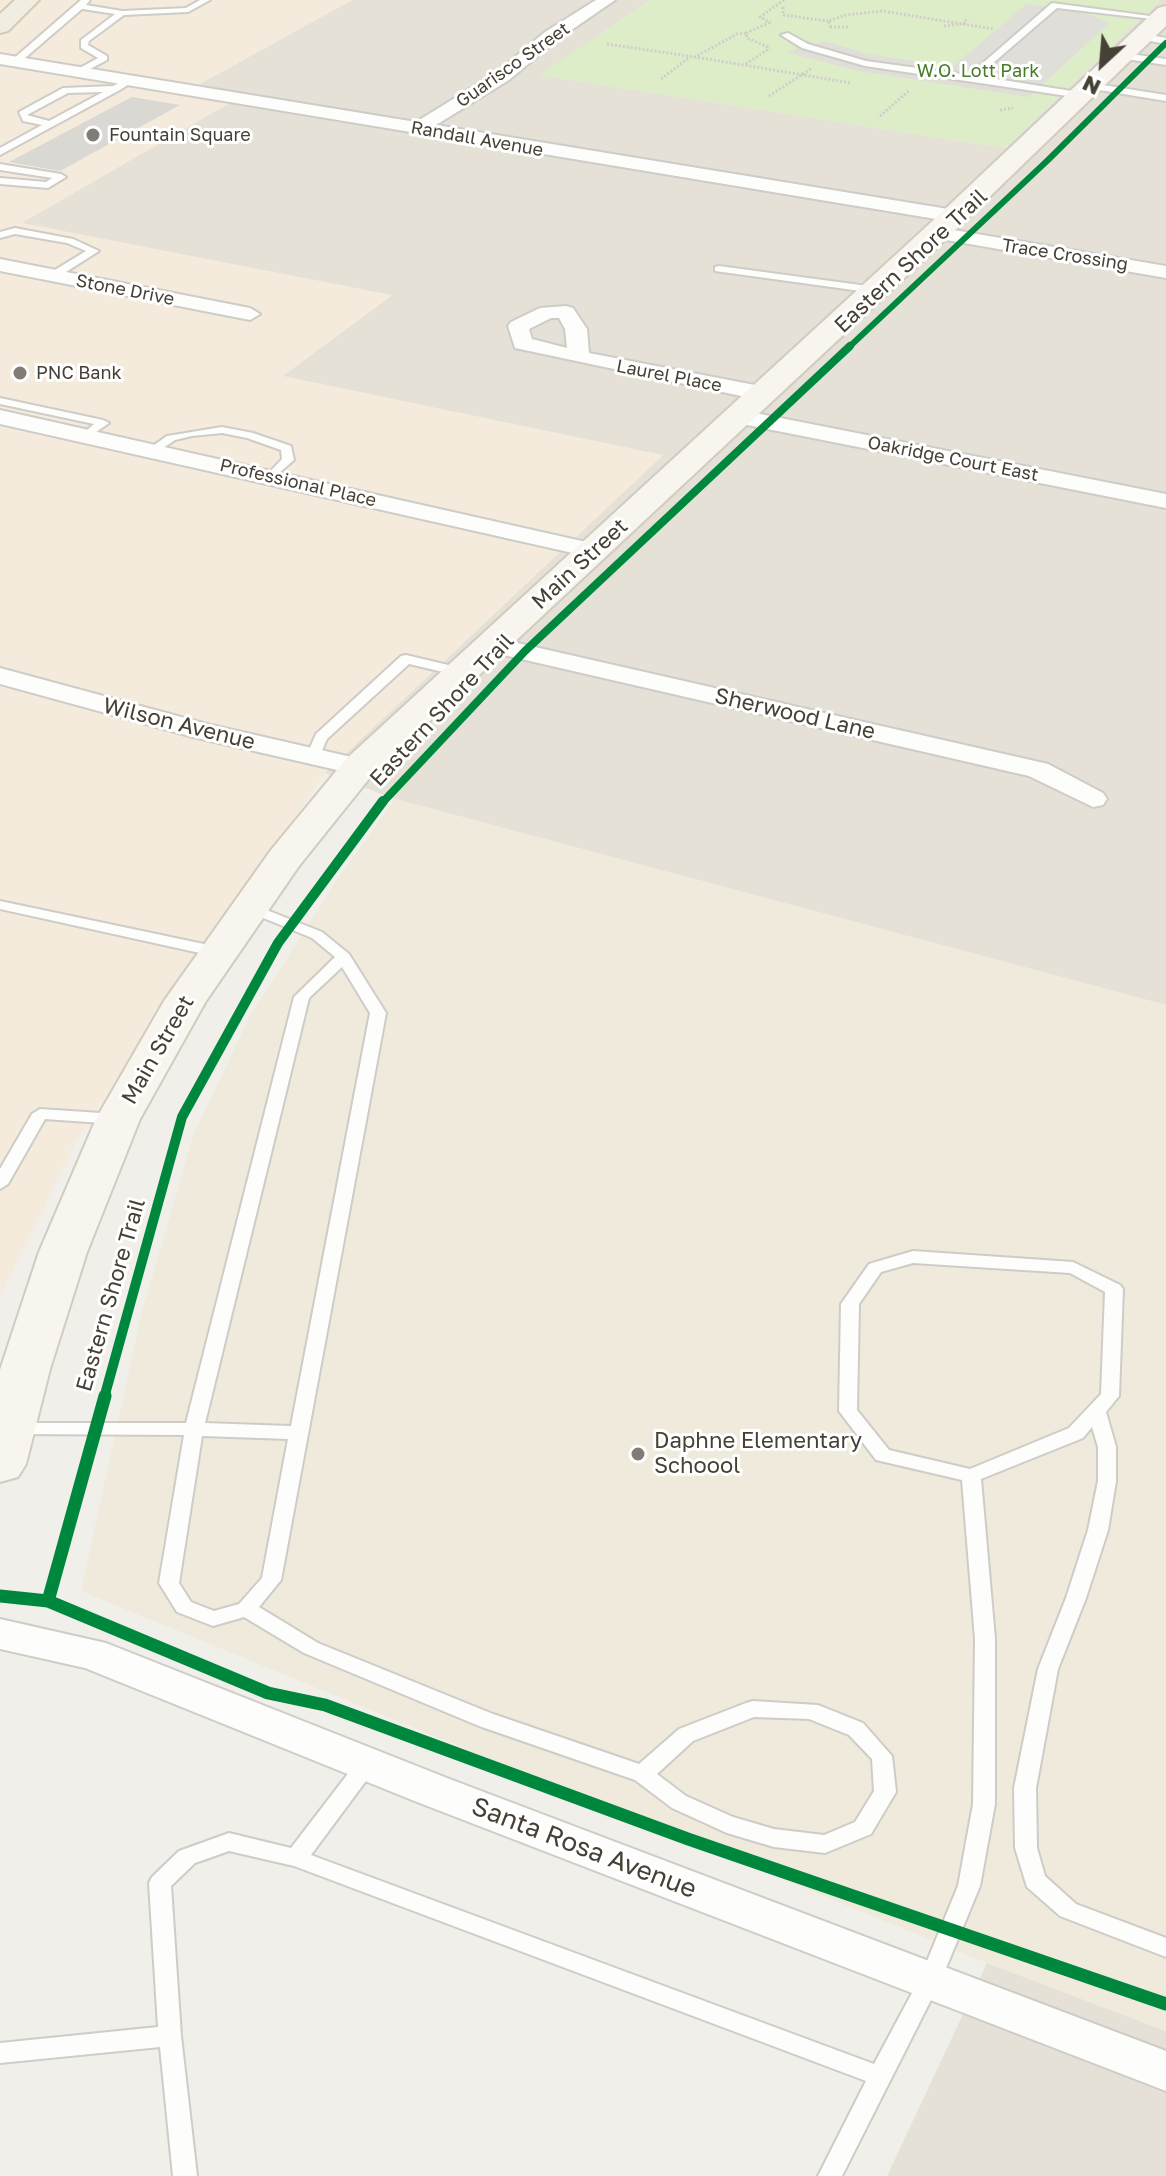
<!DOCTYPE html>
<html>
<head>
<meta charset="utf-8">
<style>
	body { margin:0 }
	#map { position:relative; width:1166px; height:2176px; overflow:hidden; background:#f0efea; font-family:"Golos Text",sans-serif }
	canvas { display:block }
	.north { position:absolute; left:1062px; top:24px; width:80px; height:80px; -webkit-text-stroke:6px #fff; paint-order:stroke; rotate:206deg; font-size:22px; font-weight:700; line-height:32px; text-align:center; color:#474035 }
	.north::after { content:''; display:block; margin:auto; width:28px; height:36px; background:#474035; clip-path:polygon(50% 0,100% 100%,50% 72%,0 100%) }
</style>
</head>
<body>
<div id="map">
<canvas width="1166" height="2176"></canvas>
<div class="north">N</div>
</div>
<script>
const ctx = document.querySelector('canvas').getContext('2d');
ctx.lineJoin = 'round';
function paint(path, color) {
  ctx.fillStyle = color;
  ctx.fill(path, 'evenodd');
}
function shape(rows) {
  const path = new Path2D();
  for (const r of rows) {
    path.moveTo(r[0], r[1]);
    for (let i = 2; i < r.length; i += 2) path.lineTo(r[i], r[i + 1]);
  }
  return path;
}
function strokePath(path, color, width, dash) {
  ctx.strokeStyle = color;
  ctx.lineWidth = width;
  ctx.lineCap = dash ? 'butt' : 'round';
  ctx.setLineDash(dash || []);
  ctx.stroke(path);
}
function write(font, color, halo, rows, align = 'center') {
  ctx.font = font + ' "Golos Text",sans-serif';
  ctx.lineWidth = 6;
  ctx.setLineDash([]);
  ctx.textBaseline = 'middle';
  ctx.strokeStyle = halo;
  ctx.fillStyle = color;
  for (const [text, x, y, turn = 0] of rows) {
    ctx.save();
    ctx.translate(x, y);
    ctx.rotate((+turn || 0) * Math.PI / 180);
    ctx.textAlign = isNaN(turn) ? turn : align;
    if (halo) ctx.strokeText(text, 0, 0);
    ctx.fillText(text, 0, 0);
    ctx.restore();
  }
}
paint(shape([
	[352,0,651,0,540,75,1005,148,1160,0,1166,0,1166,1005,395,799,325,773,662,456,282,376,391,296,21,223,243,95,198,85],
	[987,1963,1166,2031,1166,2176,887,2176]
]), '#e5e1d7');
paint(shape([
	[0,0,352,0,199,84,245,94,22,223,392,295,283,376,663,455,325,773,77,1140,0,1296]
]), '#f4ebdc');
paint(shape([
	[395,799,1166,1005,1166,2031,987,1963,81,1591,141,1316,193,1136,249,1018,336,881]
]), '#efeadb');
paint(shape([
	[651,0,1160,0,1005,148,539,75]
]), '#ddedc8');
paint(shape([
	[1027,4,1084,12,1109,23,1029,97,858,71,786,52,825,41,867,54,952,67]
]), '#e0ded9');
paint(shape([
	[132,97,180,105,60,171,9,162]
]), '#dad8d2');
const lane = shape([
	[81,0,90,0,86,5,122,11,186,8,200,0,210,0,188,12,124,15,89,41,88,45,107,56,107,60,79,75,75,72,76,70,98,58,81,48,81,40,115,14,82,9,18,64,12,64,12,60,81,0],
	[1052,3,1165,18,1161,20,1057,8,978,76,1084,93,1085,95,1081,98,865,66,802,48,781,35,788,33,808,44,866,61,969,75,1052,3],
	[1143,34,1166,38,1166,44,1140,39,1139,37,1143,34],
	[1123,53,1166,59,1166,65,1120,58,1120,54,1123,53],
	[128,78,132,81,131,83,118,91,0,155,0,148,42,125,23,121,19,112,63,88,113,86,128,78],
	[103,92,49,121,27,115,68,93,103,92],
	[1090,83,1166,95,1166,101,1087,88,1087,84,1090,83],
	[0,164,61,174,66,177,48,188,0,184,0,178,46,182,52,178,0,170,0,164],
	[15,228,73,239,99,251,58,277,50,277,50,273,86,251,67,243,15,234,0,238,0,232,15,228],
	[719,266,875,287,880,290,875,293,715,271,715,267,719,266],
	[0,398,103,420,109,423,86,439,80,436,94,424,0,404,0,398],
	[222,427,253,433,291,446,294,460,271,480,265,477,282,459,281,450,247,438,222,433,192,436,175,440,157,452,147,450,167,436,222,427],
	[406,655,465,669,466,672,460,676,409,664,327,739,318,760,308,760,306,757,316,734,401,656,406,655],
	[0,901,218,947,226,952,218,957,0,909,0,901],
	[249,903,322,932,349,954,386,1013,281,1580,259,1607,318,1643,493,1714,639,1764,679,1729,746,1703,753,1701,818,1705,863,1723,892,1756,896,1792,871,1834,825,1853,774,1847,727,1833,672,1808,635,1780,479,1726,304,1653,244,1617,213,1626,177,1612,159,1583,184,1435,8,1434,6,1429,8,1424,15,1423,186,1423,294,997,335,957,312,938,244,910,242,907,249,903],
	[342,967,370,1013,291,1426,205,1423,309,998,342,967],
	[202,1436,288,1439,262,1578,239,1604,214,1611,191,1602,179,1583,202,1436],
	[754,1717,809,1719,849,1735,872,1759,874,1791,855,1822,824,1835,774,1829,733,1817,686,1796,657,1774,693,1741,754,1717],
	[40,1109,116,1114,124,1119,116,1124,45,1119,8,1184,0,1189,0,1169,32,1114,40,1109],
	[913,1251,1073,1262,1120,1285,1123,1289,1119,1396,1106,1412,1116,1447,1116,1481,1108,1530,1086,1598,1058,1669,1036,1788,1037,1848,1045,1876,1076,1904,1166,1938,1166,1957,1060,1916,1027,1887,1015,1848,1014,1788,1038,1669,1066,1598,1088,1530,1098,1481,1098,1447,1092,1427,1083,1438,981,1479,995,1639,995,1804,980,1886,941,1980,842,2176,818,2176,866,2081,294,1866,229,1851,195,1863,171,1886,181,2036,197,2176,173,2176,160,2047,0,2063,0,2043,158,2027,149,1883,152,1877,179,1851,229,1833,291,1848,360,1758,367,1756,374,1758,377,1764,374,1770,311,1855,874,2064,920,1978,958,1886,973,1804,975,1639,962,1480,876,1460,839,1411,841,1304,869,1264,913,1251],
	[913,1263,1070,1273,1105,1292,1101,1394,1069,1428,970,1469,889,1450,857,1410,859,1304,881,1272,913,1263]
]);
const street = shape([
	[596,0,615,0,557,40,509,80,436,125,954,210,964,216,954,222,0,64,0,54,416,122,497,72,545,32,596,0],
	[936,227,1166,266,1166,278,929,237,926,233,936,227],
	[0,259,250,308,260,314,250,320,0,271,0,259],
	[566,306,573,308,587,329,589,353,760,386,771,393,760,400,515,348,508,326,511,322,540,308,566,306],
	[551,318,559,318,565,329,567,348,532,339,529,329,551,318],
	[0,410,595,544,607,551,595,558,0,424,0,410],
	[740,410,1166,494,1166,508,732,422,729,417,732,412,740,410],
	[491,637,1048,764,1103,793,1107,799,1103,805,1093,807,1029,776,482,650,478,645,491,637],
	[0,668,207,724,369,761,373,767,369,773,359,775,193,737,0,684,0,668],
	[0,1619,106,1643,447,1778,1166,2051,1166,2091,417,1802,85,1668,0,1649,0,1619]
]);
const secondary = shape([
	[1166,6,1166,26,946,239,372,775,299,866,206,1001,140,1119,87,1252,50,1369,26,1464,18,1477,0,1482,0,1370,39,1252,96,1119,164,1001,271,850,346,759,926,227,1158,8,1166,6]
]);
const primary = shape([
	[15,0,39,0,8,31,0,33,0,14,15,0]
]);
strokePath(lane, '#ceccc7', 4);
strokePath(street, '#ceccc7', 4);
strokePath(secondary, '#d0ccc0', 4);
strokePath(primary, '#d3cbb6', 4);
strokePath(shape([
	[783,7,783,15,828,21],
	[771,23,760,17,784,0],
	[944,26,966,23,965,17],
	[830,27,849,27],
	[831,27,828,21,846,15,882,11,994,29],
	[746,33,769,23],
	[607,44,695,57],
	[768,47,747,38,746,33,737,34,695,57,851,83],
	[746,64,770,48],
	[661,79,690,57],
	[769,96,812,68],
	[1000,110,1013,108],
	[880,116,910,90]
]), '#d1ceca', 3, [2, 2]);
paint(lane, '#fdfdfc');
paint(street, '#fdfdfc');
paint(secondary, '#f7f5ee');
paint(primary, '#f1ede3');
strokePath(shape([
	[848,348,1048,160,1166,43]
]), '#00873e', 6);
strokePath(shape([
	[382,803,525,651,850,346]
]), '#00873e', 8);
strokePath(shape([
	[104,1398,182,1117,278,943,383,801]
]), '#00873e', 10);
strokePath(shape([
	[0,1596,48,1601,268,1693,325,1705,688,1839,1166,2004],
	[48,1601,105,1396]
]), '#00873e', 13);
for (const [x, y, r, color] of [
	[93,135,8,"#827d74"],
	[20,373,8,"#827d74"],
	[638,1454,8,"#827d74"]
]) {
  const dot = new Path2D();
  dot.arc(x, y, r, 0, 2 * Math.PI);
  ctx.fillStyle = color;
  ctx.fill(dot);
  strokePath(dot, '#fff', 3);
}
write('18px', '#474035', '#fff', [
	["Guarisco Street",513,65,-35],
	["Randall Avenue",477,139,10],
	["Trace Crossing",1065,255,9],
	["Stone Drive",125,290,11],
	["Laurel Place",669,376,11],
	["Oakridge Court East",953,459,11],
	["Professional Place",298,483,13]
]);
write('18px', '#457c25', '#fff', [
	["W.O. Lott Park",978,71]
]);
write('18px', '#474035', '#fff', [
	["Fountain Square",109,135],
	["PNC Bank",36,373]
], 'left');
write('22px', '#474035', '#fff', [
	["Eastern Shore Trail",911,261,-43],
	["Main Street",580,564,-43],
	["Eastern Shore Trail",442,710,-47],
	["Sherwood Lane",795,714,13],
	["Wilson Avenue",179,724,14],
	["Main Street",158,1050,-60],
	["Eastern Shore Trail",111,1295,-74]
]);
write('22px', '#474035', '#fff', [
	["Daphne Elementary",654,1441],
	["Schoool",654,1466]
], 'left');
write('26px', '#474035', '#fff', [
	["Santa Rosa Avenue",584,1848,21]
]);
</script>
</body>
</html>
